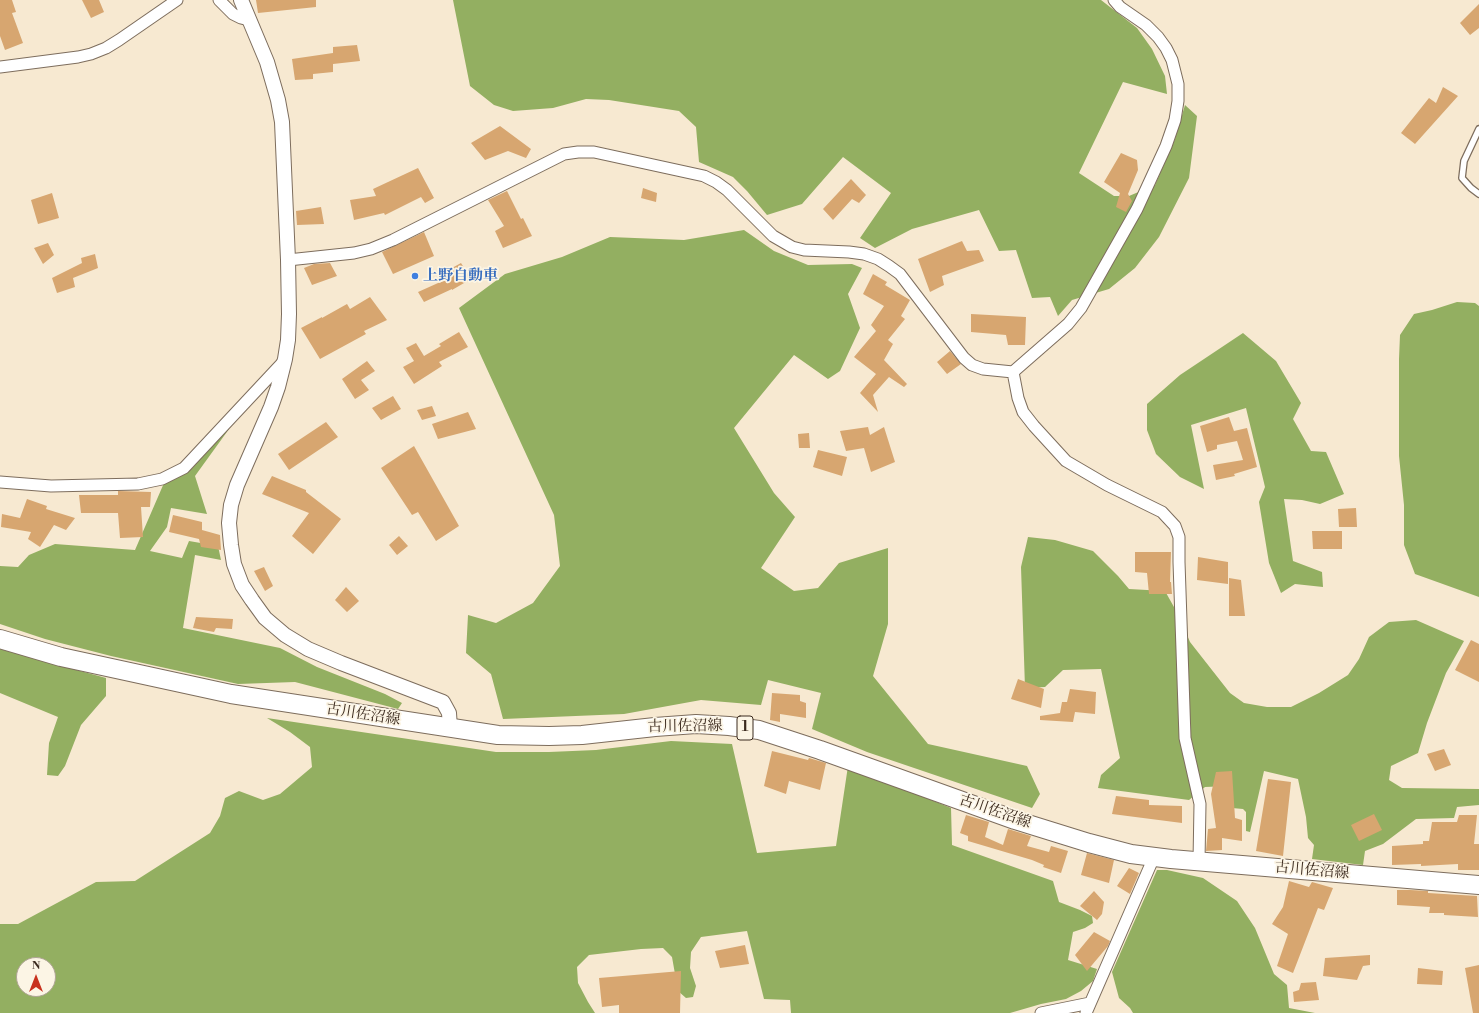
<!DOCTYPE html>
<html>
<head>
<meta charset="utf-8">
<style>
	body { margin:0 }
	#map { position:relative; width:1479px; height:1013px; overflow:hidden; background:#f7e9d1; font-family:"Libre Bodoni",serif }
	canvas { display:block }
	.north { position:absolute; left:16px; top:957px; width:40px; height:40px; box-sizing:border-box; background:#fcf5e5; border:1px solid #afa495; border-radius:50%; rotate:0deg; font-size:11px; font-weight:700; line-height:16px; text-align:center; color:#3b2a1e }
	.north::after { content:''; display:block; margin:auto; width:14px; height:18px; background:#c8321e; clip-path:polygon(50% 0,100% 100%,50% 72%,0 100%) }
</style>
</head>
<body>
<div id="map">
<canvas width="1479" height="1013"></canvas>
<div class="north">N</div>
</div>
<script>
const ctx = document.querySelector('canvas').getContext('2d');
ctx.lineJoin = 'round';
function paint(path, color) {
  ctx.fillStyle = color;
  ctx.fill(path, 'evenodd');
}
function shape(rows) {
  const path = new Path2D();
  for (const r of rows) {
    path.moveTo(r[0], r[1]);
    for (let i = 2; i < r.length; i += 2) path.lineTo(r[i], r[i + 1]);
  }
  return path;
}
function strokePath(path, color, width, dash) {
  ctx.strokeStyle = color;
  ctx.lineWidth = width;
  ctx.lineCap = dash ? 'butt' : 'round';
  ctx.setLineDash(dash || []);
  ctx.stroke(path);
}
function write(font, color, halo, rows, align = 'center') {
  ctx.font = font + ' "Libre Bodoni","Noto Serif JP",serif';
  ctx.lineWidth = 3.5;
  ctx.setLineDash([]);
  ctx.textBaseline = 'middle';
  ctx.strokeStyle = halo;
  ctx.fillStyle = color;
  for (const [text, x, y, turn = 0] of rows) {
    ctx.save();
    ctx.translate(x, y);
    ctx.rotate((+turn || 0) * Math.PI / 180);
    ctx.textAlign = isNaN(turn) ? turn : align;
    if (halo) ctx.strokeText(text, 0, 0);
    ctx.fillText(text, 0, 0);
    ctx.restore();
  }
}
paint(shape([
	[453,0,1101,0,1137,28,1152,49,1165,76,1167,94,1123,82,1079,173,1114,196,1129,196,1155,185,1175,139,1185,105,1197,116,1189,178,1159,237,1135,268,1109,289,1072,300,1058,316,1050,297,1032,298,1016,250,999,251,979,210,912,229,875,248,860,238,891,193,843,157,802,204,767,215,747,191,733,177,699,162,696,127,679,111,609,100,586,99,553,108,513,111,494,105,470,86],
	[744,230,774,251,808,265,852,264,862,268,848,294,860,328,840,371,828,379,794,355,734,428,774,493,795,517,761,568,794,591,818,588,839,563,888,548,888,624,873,676,928,744,1027,766,1040,794,1032,808,867,752,812,729,821,693,768,680,761,705,701,700,624,714,503,719,491,674,466,653,468,615,496,623,533,603,560,566,554,515,459,308,505,274,562,257,610,237,684,240],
	[1457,302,1475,303,1479,306,1479,597,1415,574,1404,545,1404,505,1399,456,1399,359,1400,335,1414,314,1432,310],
	[1243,333,1276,361,1301,403,1293,419,1311,451,1326,452,1344,494,1320,504,1302,500,1284,499,1293,561,1322,572,1323,587,1295,584,1281,593,1269,563,1259,502,1265,487,1246,408,1191,425,1204,489,1180,477,1156,454,1147,430,1147,404,1180,375],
	[227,428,229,429,195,476,207,514,171,508,167,527,150,551,182,558,189,541,218,546,221,560,195,555,183,628,280,648,317,667,385,694,402,703,398,709,295,682,238,684,111,656,45,639,0,624,0,566,18,567,29,555,55,544,135,550,164,483],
	[1028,537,1055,540,1093,551,1118,576,1129,589,1165,591,1179,616,1190,642,1230,693,1244,703,1267,707,1291,707,1319,693,1348,675,1359,659,1369,637,1389,622,1416,620,1464,641,1446,673,1427,723,1418,753,1391,766,1389,780,1402,788,1479,789,1479,805,1457,807,1454,818,1416,819,1383,844,1365,851,1363,865,1312,859,1314,845,1308,838,1306,817,1298,779,1264,771,1250,832,1246,831,1246,812,1243,809,1232,808,1229,786,1205,787,1189,800,1098,788,1101,775,1120,758,1101,669,1063,670,1045,687,1025,688,1021,567],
	[0,649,106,678,106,696,81,725,65,766,58,776,47,775,49,743,58,717,0,693],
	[267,718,496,752,549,752,596,750,671,741,732,744,757,853,836,846,848,766,951,808,952,845,1053,881,1059,902,1080,910,1092,916,1093,923,1085,928,1073,932,1068,960,1097,969,1093,981,1081,991,1066,999,1041,1004,1010,1013,791,1013,790,1000,764,999,747,931,701,937,691,952,690,968,696,986,693,997,686,998,678,991,672,957,663,948,641,949,589,955,577,967,578,983,588,1002,595,1013,0,1013,0,924,18,924,96,882,135,881,210,833,220,816,225,798,239,791,263,800,280,794,312,767,310,747,290,732],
	[24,965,48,965,48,989,24,989],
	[1157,870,1167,870,1203,878,1237,901,1255,928,1274,974,1287,985,1289,1008,1315,1013,1133,1013,1130,1008,1119,998,1112,972]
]), '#93af61');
paint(shape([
	[0,0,12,0,16,12,12,13,23,43,5,50,0,36],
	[82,0,99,0,104,12,91,18],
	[256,0,316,0,316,7,258,13],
	[1479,4,1479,28,1470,35,1460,23],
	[357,45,360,61,333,64,333,72,313,74,313,79,295,80,292,59,333,53,333,47],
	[1443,87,1458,96,1415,144,1401,133,1429,98,1436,103],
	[500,126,531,149,526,158,508,151,485,160,471,143],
	[1121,153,1137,160,1138,170,1128,194,1132,201,1126,212,1116,207,1120,193,1104,182],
	[418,168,434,198,425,203,421,197,385,215,384,213,354,220,350,200,376,196,373,189],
	[851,179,866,195,859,203,852,199,833,220,823,209],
	[643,188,657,193,656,202,641,198],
	[507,191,521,219,523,218,532,236,503,248,495,231,504,226,488,200],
	[52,193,59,218,38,224,31,200],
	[321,207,324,224,297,225,296,211],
	[424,232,434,256,393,274,382,252],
	[962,241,967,251,979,250,984,261,942,276,944,285,930,292,918,259],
	[48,243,54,255,43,264,34,248],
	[95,254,98,268,73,278,75,287,57,293,52,278,82,263,81,258],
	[330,263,337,276,312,285,304,268,314,264],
	[461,263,471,279,452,290,452,289,424,302,418,292,447,279,443,273],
	[873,274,887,282,885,285,910,300,901,316,905,319,888,340,893,344,884,360,907,384,904,387,889,377,873,395,878,412,860,393,876,374,854,357,876,331,871,325,884,306,863,294],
	[370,297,387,320,364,331,366,334,320,359,301,328,322,317,322,318,347,304,350,309],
	[971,314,1026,317,1025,345,1008,345,1006,335,971,332],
	[459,332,468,347,439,362,442,366,414,384,403,367,414,361,406,348,416,343,424,356,441,346,439,344],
	[950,351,961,364,947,374,937,362],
	[367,361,375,371,361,380,369,390,355,399,342,379],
	[393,396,401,409,381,420,372,408],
	[432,406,436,416,422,420,417,410],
	[468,412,476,429,438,439,432,424],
	[1229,417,1234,431,1247,428,1257,467,1234,474,1235,476,1216,480,1213,465,1243,460,1237,441,1217,445,1217,449,1207,452,1200,426],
	[326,422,338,437,289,470,278,454],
	[868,427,870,435,884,427,895,462,871,472,864,448,846,451,840,431],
	[809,433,810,448,799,448,798,434],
	[414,446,459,526,436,541,418,512,412,515,381,468],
	[818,450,847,457,842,476,813,467],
	[272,476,306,490,306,492,341,519,313,554,292,536,309,513,262,494],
	[118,491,151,492,150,507,141,507,143,537,120,538,118,513,81,513,79,495,118,495],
	[27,499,47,506,46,509,75,518,66,530,54,525,40,547,28,539,31,532,1,527,2,514,20,518],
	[1356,508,1357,527,1339,527,1338,509],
	[173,515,202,522,202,530,220,535,221,550,201,547,199,539,169,532],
	[1312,531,1342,531,1342,549,1313,549],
	[399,536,408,546,397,555,389,545],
	[1135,552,1171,552,1170,582,1171,582,1172,594,1149,594,1147,573,1135,572],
	[1198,557,1228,562,1228,584,1197,580],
	[264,567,273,586,265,591,254,571],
	[1229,578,1241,580,1245,616,1229,616],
	[346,587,359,601,347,612,335,600],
	[196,617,233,619,232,629,216,628,214,632,193,628],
	[1471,640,1479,644,1479,682,1455,670],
	[1018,679,1044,689,1041,708,1011,699],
	[1070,689,1096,692,1095,714,1075,712,1073,722,1040,720,1040,716,1060,713,1062,702,1067,702],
	[772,693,800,695,800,701,806,703,806,718,780,714,780,722,770,720],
	[1444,749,1451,765,1435,771,1427,754],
	[772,751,808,760,809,758,826,763,820,790,789,781,786,794,764,786],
	[1232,771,1235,818,1242,820,1242,841,1222,838,1222,850,1206,851,1208,829,1216,828,1211,794,1216,772],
	[1268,779,1291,782,1283,856,1256,851],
	[1116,796,1149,800,1149,805,1182,806,1182,823,1112,814],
	[1374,814,1382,830,1359,841,1351,825],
	[966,815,989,822,985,837,1003,845,1008,829,1031,836,1027,846,1049,852,1051,846,1068,851,1061,873,1043,867,1044,865,1032,860,968,841,968,836,960,833],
	[1459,815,1477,815,1474,844,1479,844,1479,870,1458,870,1458,864,1421,866,1421,864,1392,865,1392,846,1423,844,1423,841,1429,841,1432,822,1457,822],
	[1087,853,1114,860,1109,883,1081,875],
	[1129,868,1139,873,1130,894,1117,886],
	[1289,881,1309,887,1312,882,1333,888,1324,910,1318,908,1293,973,1277,966,1288,934,1272,924,1283,907],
	[1397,890,1410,890,1428,891,1428,893,1477,896,1478,917,1444,915,1444,913,1429,913,1430,907,1397,905],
	[1094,891,1104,902,1102,914,1097,920,1080,906],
	[1094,932,1110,941,1108,946,1087,971,1075,955],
	[745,945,749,964,720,968,715,951],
	[1370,955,1370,965,1363,966,1357,980,1323,976,1325,958],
	[1479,965,1479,1013,1473,1013,1465,968],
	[1418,968,1443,971,1442,985,1417,984],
	[681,971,680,1013,619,1013,619,1005,602,1007,599,978],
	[1316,982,1319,1000,1294,1002,1293,992,1299,990,1301,983]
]), '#d7a670');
const service = shape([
	[1479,129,1464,161,1462,178,1471,188,1479,194]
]);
const minor = shape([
	[219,0,233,14,241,18,249,20],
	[0,67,78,57,91,54,106,48,119,40,177,0],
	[288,260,354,253,371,249,393,240,564,154,578,152,594,152,704,176,716,182,727,190,773,236,792,247,804,250,849,252,864,254,878,259,889,266,900,274,964,358,972,365,983,369,1013,372,1068,324,1081,308,1137,209,1166,146,1175,120,1178,101,1178,84,1172,60,1166,48,1158,37,1146,25,1120,7,1114,0],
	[1013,372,1018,398,1023,412,1034,426,1066,461,1107,485,1162,512,1175,526,1179,537,1179,562,1185,738,1200,804,1199,861],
	[0,482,51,486,138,484,162,479,184,468,285,360],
	[1041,1013,1090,1003],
	[1086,1013,1154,857]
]);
const tertiary = shape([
	[241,0,267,62,278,100,282,122,288,260,289,314,288,340,285,359,278,387,271,407,237,485,231,505,229,523,231,545,234,564,242,585,252,600,265,618,285,635,308,649,341,663,443,702,449,713,450,728]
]);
const primary = shape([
	[0,639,61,657,231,694,498,735,549,736,582,735,655,727,696,724,729,726,759,730,820,750,1015,820,1089,843,1131,854,1171,859,1479,885]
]);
strokePath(service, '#7d6d5d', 8);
strokePath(minor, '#7d6d5d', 13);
strokePath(tertiary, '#7d6d5d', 16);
strokePath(primary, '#7d6d5d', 20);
strokePath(service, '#fff', 5.5);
strokePath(minor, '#fff', 11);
strokePath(tertiary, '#fff', 14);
strokePath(primary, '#fff', 18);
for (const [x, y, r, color] of [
	[415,276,4,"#3f7fe0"]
]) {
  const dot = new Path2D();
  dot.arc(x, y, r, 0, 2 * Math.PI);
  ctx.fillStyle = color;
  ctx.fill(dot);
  strokePath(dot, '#fcf5e5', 1.5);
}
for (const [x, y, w] of [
	[745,728,16]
]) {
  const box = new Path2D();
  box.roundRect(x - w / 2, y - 12, w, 24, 3);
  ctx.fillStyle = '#fcf5e5';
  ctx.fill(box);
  strokePath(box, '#3b2a1e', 1);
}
write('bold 14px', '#3b2a1e', null, [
	["1",745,728]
]);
write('bold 15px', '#366cbe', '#fcf5e5', [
	["上野自動車",423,276]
], 'left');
write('15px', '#3b2a1e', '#fcf5e5', [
	["古川佐沼線",363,715,9],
	["古川佐沼線",685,727,-1],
	["古川佐沼線",995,812,19],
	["古川佐沼線",1312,871,5]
]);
</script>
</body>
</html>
